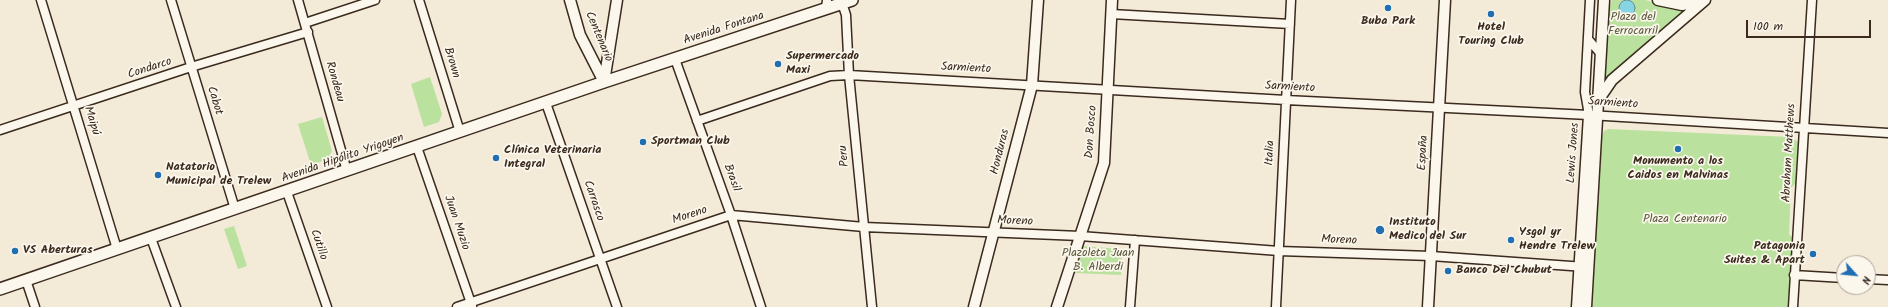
<!DOCTYPE html>
<html>
<head>
<meta charset="utf-8">
<style>
	body { margin:0 }
	#map { position:relative; width:1888px; height:307px; overflow:hidden; background:#f3ead8; font-family:Kalam,sans-serif }
	canvas { display:block }
	.north { position:absolute; left:1836px; top:255px; width:40px; height:40px; box-sizing:border-box; background:#fbf7ec; border:1px solid #aea59a; border-radius:50%; rotate:117deg; font-size:11px; font-weight:700; line-height:16px; text-align:center; color:#3b2a1e }
	.north::after { content:''; display:block; margin:auto; width:14px; height:18px; background:#1f6fb2; clip-path:polygon(50% 0,100% 100%,50% 72%,0 100%) }
	.scale { position:absolute; left:1746px; top:20px; width:125px; height:18px; box-sizing:border-box; border:2px solid #3b2a1e; border-top:0; padding-left:5px; font-size:12px; line-height:14px; white-space:nowrap; color:#3b2a1e; -webkit-text-stroke:3px #fbf7ec; paint-order:stroke }
</style>
</head>
<body>
<div id="map">
<canvas width="1888" height="307"></canvas>
<div class="north">N</div>
<div class="scale">100 m</div>
</div>
<script>
const ctx = document.querySelector('canvas').getContext('2d');
ctx.lineJoin = 'round';
function paint(path, color) {
  ctx.fillStyle = color;
  ctx.fill(path, 'evenodd');
}
function shape(rows) {
  const path = new Path2D();
  for (const r of rows) {
    if (r.length === 3) {
      path.moveTo(r[0] + r[2], r[1]);
      path.arc(r[0], r[1], r[2], 0, 2 * Math.PI);
      continue;
    }
    path.moveTo(r[0], r[1]);
    for (let i = 2; i < r.length; i += 2) path.lineTo(r[i], r[i + 1]);
  }
  return path;
}
function strokePath(path, color, width, dash) {
  ctx.strokeStyle = color;
  ctx.lineWidth = width;
  ctx.lineCap = dash ? 'butt' : 'round';
  ctx.setLineDash(dash || []);
  ctx.stroke(path);
}
function write(font, color, halo, rows, align = 'center') {
  ctx.font = font + ' Kalam,sans-serif';
  ctx.lineWidth = 3.5;
  ctx.setLineDash([]);
  ctx.textBaseline = 'middle';
  ctx.strokeStyle = halo;
  ctx.fillStyle = color;
  for (const [text, x, y, turn = 0] of rows) {
    ctx.save();
    ctx.translate(x, y);
    ctx.rotate((+turn || 0) * Math.PI / 180);
    ctx.textAlign = isNaN(turn) ? turn : align;
    if (halo) ctx.strokeText(text, 0, 0);
    ctx.fillText(text, 0, 0);
    ctx.restore();
  }
}
paint(shape([
	[1612,0,1646,0,1667,8,1681,10,1690,8,1606,80,1604,78,1609,9],
	[430,77,442,114,439,122,424,127,411,84],
	[322,117,332,151,328,159,311,165,298,124],
	[1608,129,1790,137,1797,141,1799,143,1798,181,1791,188,1789,234,1794,239,1790,307,1592,307,1602,136,1604,131],
	[234,226,247,266,238,269,224,229],
	[1080,246,1122,249,1121,275,1075,273]
]), '#bae19d');
const water = shape([
	[1627,8,8]
]);
paint(water, '#86d4e4');
strokePath(water, '#689095', 1);
const minor = shape([
	[41,0,117,249],
	[171,0,235,209],
	[298,0,347,171],
	[419,0,460,132],
	[842,3,846,15,849,75,872,307],
	[826,9,827,0],
	[1111,14,1290,24],
	[305,23,375,0],
	[1588,39,1600,53],
	[675,59,731,215,761,307],
	[546,103,617,307],
	[1589,115,1585,92,1590,0],
	[697,121,830,76,849,75,1286,100,1589,115,1888,133],
	[0,130,191,67,308,32],
	[417,147,472,306],
	[287,192,327,307],
	[151,238,176,307],
	[1794,275,1844,278],
	[1868,279,1888,280],
	[26,280,35,307],
	[457,307,731,215,864,227,1080,236,1279,251,1431,256,1585,267],
	[1130,307,1135,240],
	[1276,307,1291,0],
	[1793,307,1812,0]
]);
const tertiary = shape([
	[570,0,580,35,604,82],
	[1658,0,1682,5,1701,1],
	[604,82,617,0],
	[1599,99,1612,80,1705,0],
	[974,307,1032,85,1038,0],
	[1057,307,1104,163,1112,0],
	[1428,307,1445,0],
	[1577,307,1589,115],
	[1586,307,1604,0]
]);
const secondary = shape([
	[0,289,604,82,852,0]
]);
strokePath(minor, '#3b2a1e', 11);
strokePath(tertiary, '#3b2a1e', 13);
strokePath(secondary, '#3b2a1e', 14);
strokePath(minor, '#fbf7ec', 8);
strokePath(tertiary, '#fbf7ec', 10);
strokePath(secondary, '#fbf7ec', 11);
for (const [x, y, r, color] of [
	[1388,8,4,"#1f6fb2"],
	[1491,14,4,"#1f6fb2"],
	[778,64,4,"#1f6fb2"],
	[643,142,4,"#1f6fb2"],
	[1678,149,4,"#1f6fb2"],
	[496,158,4,"#1f6fb2"],
	[158,175,4,"#1f6fb2"],
	[1380,230,5,"#1f6fb2"],
	[1511,240,4,"#1f6fb2"],
	[15,251,4,"#1f6fb2"],
	[1813,254,4,"#1f6fb2"],
	[1448,271,4,"#1f6fb2"]
]) {
  const dot = new Path2D();
  dot.arc(x, y, r, 0, 2 * Math.PI);
  ctx.fillStyle = color;
  ctx.fill(dot);
  strokePath(dot, '#fbf7ec', 1.5);
}
write('12px', '#5b583e', '#fbf7ec', [
	["Plaza del",1633,18],
	["Ferrocarril",1633,32],
	["Plaza Centenario",1685,220],
	["Plazoleta Juan",1098,254],
	["B. Alberdi",1098,268]
]);
write('bold 12px', '#3b2a1e', '#fbf7ec', [
	["Buba Park",1388,22,"center"],
	["Hotel",1491,28,"center"],
	["Touring Club",1491,42,"center"],
	["Supermercado",786,57],
	["Maxi",786,71],
	["Sportman Club",651,142],
	["Clínica Veterinaria",504,151],
	["Integral",504,165],
	["Monumento a los",1678,162,"center"],
	["Caidos en Malvinas",1678,176,"center"],
	["Natatorio",166,168],
	["Municipal de Trelew",166,182],
	["Instituto",1389,223],
	["Medico del Sur",1389,237],
	["Ysgol yr",1519,233],
	["Hendre Trelew",1519,247],
	["Patagonia",1805,247,"right"],
	["Suites & Apart",1805,261,"right"],
	["VS Aberturas",23,251],
	["Banco Del Chubut",1456,271]
], 'left');
write('12px', '#3b2a1e', '#fbf7ec', [
	["Avenida Fontana",724,29,-18],
	["Centenario",598,37,67],
	["Brown",451,63,73],
	["Condarco",150,69,-18],
	["Sarmiento",966,69,3],
	["Rondeau",334,82,74],
	["Sarmiento",1290,88,3],
	["Cabot",214,101,73],
	["Sarmiento",1613,104,4],
	["Maipú",91,121,73],
	["Don Bosco",1092,132,-86],
	["Honduras",1001,152,-76],
	["Italia",1271,153,-87],
	["España",1424,153,-87],
	["Lewis Jones",1574,153,-86],
	["Abraham Matthews",1790,153,-87],
	["Peru",845,156,-96],
	["Avenida Hipólito Yrigoyen",343,159,-19],
	["Brasil",731,178,70],
	["Carrasco",593,201,71],
	["Moreno",690,216,-18],
	["Moreno",1015,222,2],
	["Juan Muzio",456,223,71],
	["Moreno",1339,241,2],
	["Cutillo",318,245,71]
]);
</script>
</body>
</html>
